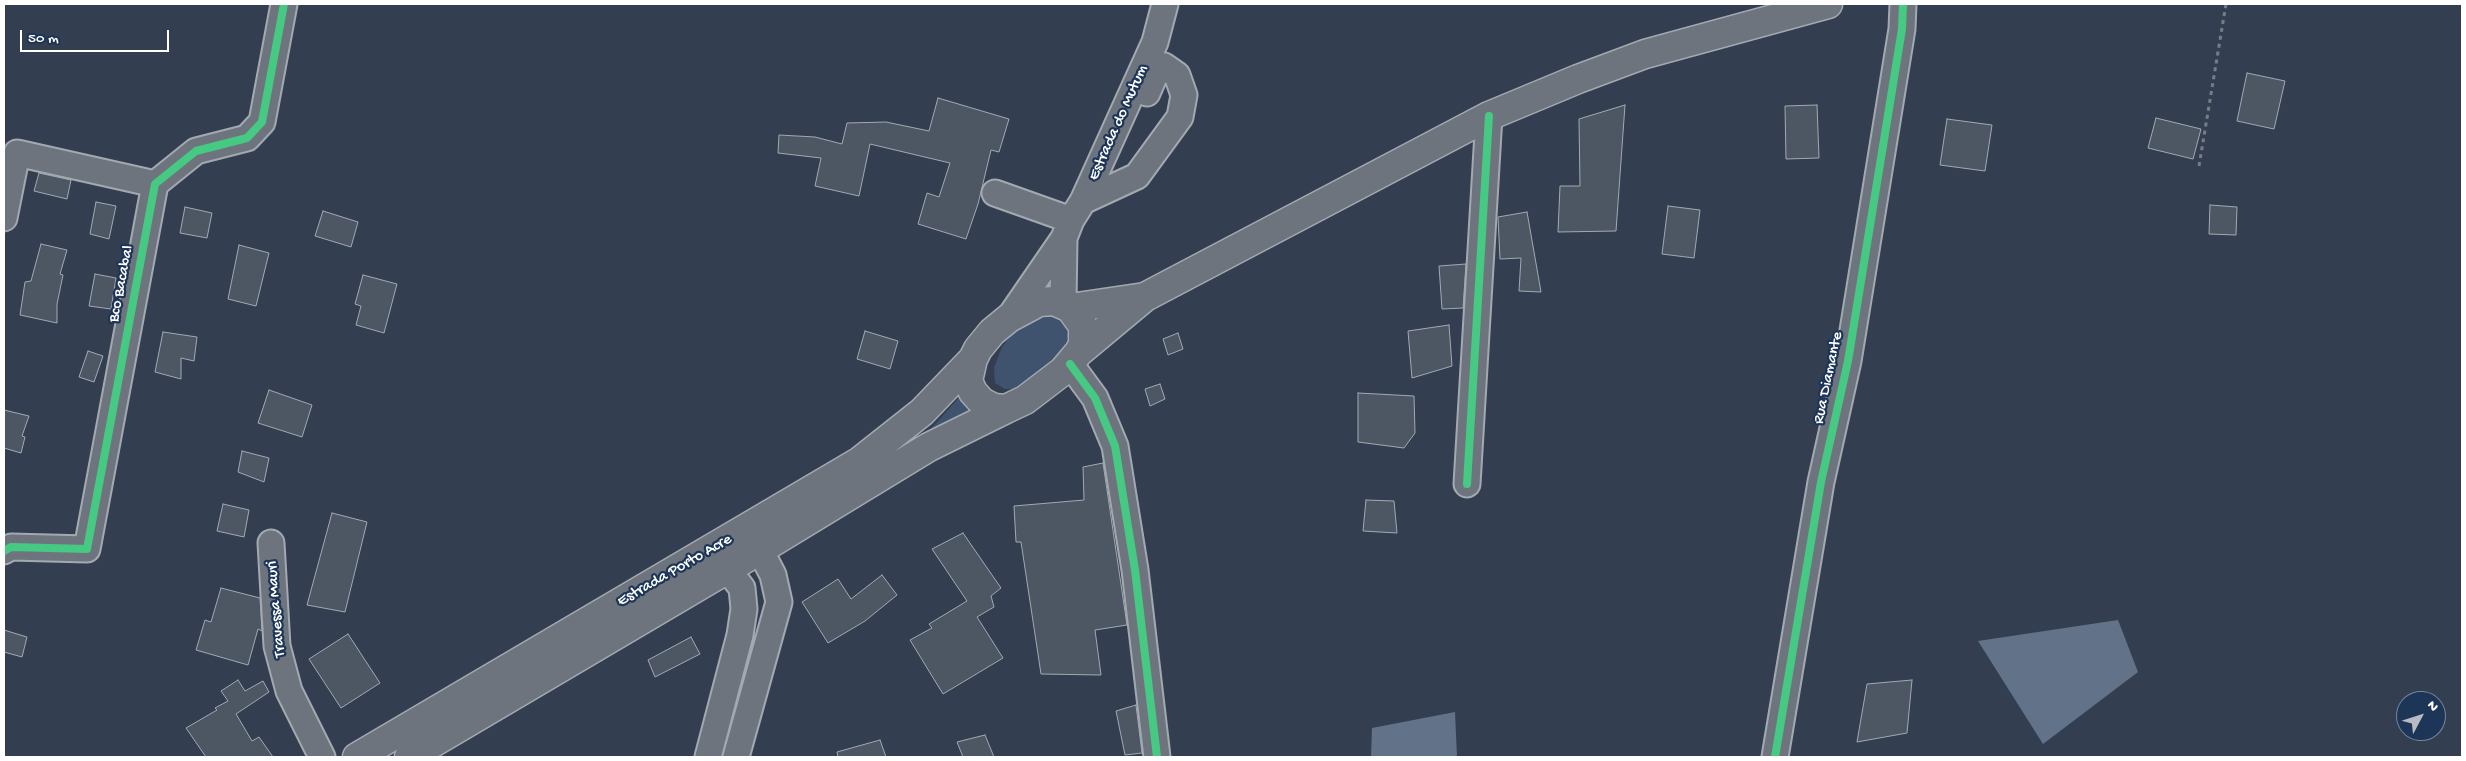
<!DOCTYPE html>
<html>
<head>
<meta charset="utf-8">
<style>
	body { margin:0 }
	#map { position:relative; width:2466px; height:761px; overflow:hidden; background:#333f51; font-family:"Gochi Hand",sans-serif }
	canvas { display:block }
	.frame { position:absolute; inset:0; border:5px solid #fff; pointer-events:none }
	.north { position:absolute; left:2396px; top:691px; width:50px; height:50px; box-sizing:border-box; background:#1d3557; border:1px solid #77869a; border-radius:50%; rotate:50deg; font-size:14px; font-weight:700; line-height:20px; text-align:center; color:#fff }
	.north::after { content:''; display:block; margin:auto; width:18px; height:22px; background:#b8bcc2; clip-path:polygon(50% 0,100% 100%,50% 72%,0 100%) }
	.scale { position:absolute; left:20px; top:30px; width:149px; height:22px; box-sizing:border-box; border:2px solid #fff; border-top:0; padding-left:6px; font-size:15px; line-height:18px; white-space:nowrap; color:#fff; -webkit-text-stroke:4px #1d3557; paint-order:stroke }
</style>
</head>
<body>
<div id="map">
<canvas width="2466" height="761"></canvas>
<div class="frame"></div>
<div class="north">N</div>
<div class="scale">50 m</div>
</div>
<script>
const ctx = document.querySelector('canvas').getContext('2d');
ctx.lineJoin = 'round';
function paint(path, color) {
  ctx.fillStyle = color;
  ctx.fill(path, 'evenodd');
}
function shape(rows) {
  const path = new Path2D();
  for (const r of rows) {
    path.moveTo(r[0], r[1]);
    for (let i = 2; i < r.length; i += 2) path.lineTo(r[i], r[i + 1]);
  }
  return path;
}
function strokePath(path, color, width, dash) {
  ctx.strokeStyle = color;
  ctx.lineWidth = width;
  ctx.lineCap = dash ? 'butt' : 'round';
  ctx.setLineDash(dash || []);
  ctx.stroke(path);
}
function write(font, color, halo, rows, align = 'center') {
  ctx.font = font + ' "Gochi Hand",sans-serif';
  ctx.lineWidth = 4.5;
  ctx.setLineDash([]);
  ctx.textBaseline = 'middle';
  ctx.strokeStyle = halo;
  ctx.fillStyle = color;
  for (const [text, x, y, turn = 0] of rows) {
    ctx.save();
    ctx.translate(x, y);
    ctx.rotate((+turn || 0) * Math.PI / 180);
    ctx.textAlign = isNaN(turn) ? turn : align;
    if (halo) ctx.strokeText(text, 0, 0);
    ctx.fillText(text, 0, 0);
    ctx.restore();
  }
}
paint(shape([
	[1052,316,1066,323,1068,336,1063,352,1051,367,1017,389,1005,389,995,383,994,368,1002,347,1014,332,1034,317],
	[965,391,980,410,921,440]
]), '#40536e');
paint(shape([
	[2118,620,2138,672,2043,744,1978,641],
	[1455,712,1457,757,1371,757,1372,728]
]), '#627389');
const building = shape([
	[2247,73,2285,81,2274,129,2237,121,2247,73],
	[938,98,1009,119,999,152,991,150,978,204,966,239,918,224,927,193,939,197,950,163,870,144,859,196,815,186,821,158,778,153,779,135,815,137,842,144,847,123,886,122,929,131,938,98],
	[1625,105,1616,231,1558,232,1560,186,1580,186,1579,119,1625,105],
	[1817,105,1819,158,1786,159,1785,106,1817,105],
	[2156,118,2201,129,2193,159,2148,148,2156,118],
	[1947,119,1992,125,1985,171,1940,165,1947,119],
	[39,173,71,180,67,199,34,191,39,173],
	[96,202,116,206,109,239,90,234,96,202],
	[2210,205,2237,207,2236,235,2209,234,2210,205],
	[1668,206,1700,210,1694,258,1662,254,1668,206],
	[185,207,212,213,207,238,180,233,185,207],
	[323,211,358,222,351,247,315,236,323,211],
	[1527,212,1530,229,1541,292,1519,291,1521,258,1500,259,1498,217,1527,212],
	[41,244,67,250,60,274,63,275,57,304,57,323,20,315,25,282,31,281,41,244],
	[239,245,269,253,256,306,228,299,239,245],
	[1466,264,1463,308,1442,309,1439,266,1466,264],
	[95,274,116,278,111,309,89,306,95,274],
	[363,275,397,284,384,333,356,325,361,306,355,304,363,275],
	[1449,325,1452,366,1412,378,1408,331,1449,325],
	[865,331,898,341,890,369,857,359,865,331],
	[163,332,197,337,194,361,181,358,181,379,155,372,163,332],
	[1178,333,1183,349,1168,355,1163,339,1178,333],
	[88,351,103,356,94,382,79,377,88,351],
	[1160,384,1165,399,1150,406,1145,389,1160,384],
	[269,390,312,405,302,437,258,423,269,390],
	[1358,393,1414,396,1415,433,1404,448,1358,442,1358,393],
	[4,410,29,416,22,436,25,437,21,453,4,448,4,410],
	[242,451,269,458,264,482,238,472,242,451],
	[1103,463,1127,625,1095,630,1101,675,1041,674,1021,542,1016,542,1014,506,1084,500,1083,467,1103,463],
	[1366,500,1394,501,1397,533,1363,531,1366,500],
	[223,504,249,510,244,537,217,531,223,504],
	[332,513,367,522,345,612,307,605,332,513],
	[963,533,1001,588,991,596,994,607,977,617,1003,658,943,694,910,640,932,628,929,624,967,601,932,549,963,533],
	[882,575,897,595,865,621,828,643,802,602,838,579,851,599,882,575],
	[221,588,260,598,262,631,258,629,248,665,196,650,205,620,211,622,221,588],
	[4,630,27,637,22,657,4,652,4,630],
	[348,634,380,683,341,708,309,659,348,634],
	[691,637,700,654,655,677,648,660,691,637],
	[238,680,245,691,263,681,269,692,236,714,252,741,259,737,273,757,206,757,186,728,217,710,215,708,228,701,221,691,238,680],
	[1912,680,1907,733,1857,742,1867,684,1912,680],
	[1136,705,1142,753,1125,755,1116,711,1136,705],
	[985,735,994,757,963,757,957,742,985,735],
	[880,740,886,757,838,757,837,752,880,740]
]);
paint(building, '#4d5764');
strokePath(building, '#a3a9b1', 1);
const minor = shape([
	[995,193,1071,220],
	[1083,201,1137,176,1180,117,1184,95,1177,75,1164,66,1157,70,1147,93],
	[4,218,17,153,155,184],
	[1063,303,1064,238],
	[1009,318,1064,238,1071,220,1083,201,1155,42,1165,4],
	[1070,364,1095,398,1115,446,1135,570,1157,757],
	[1467,484,1489,116],
	[271,543,277,646,289,691,322,757],
	[4,551,11,547,87,549,155,184,196,151,247,138,262,122,284,4],
	[708,757,740,635,744,609,742,588,727,569],
	[736,757,779,602,773,575,760,550],
	[1775,757,1821,482,1848,361,1902,29,1903,4]
]);
const major = shape([
	[1054,301,1070,308,1083,326,1083,344,1079,352,1063,371,1025,400,1006,409,994,408,982,402,973,392,968,381,973,359,978,349,992,332,1009,318,1039,302,1054,301],
	[1070,308,1145,297],
	[1079,352,1145,297,1489,116,1578,79,1645,54,1828,4],
	[357,757,860,461,922,412,973,359],
	[409,757,760,550,929,447,1006,409]
]);
strokePath(minor, '#a3a9b1', 29);
strokePath(major, '#a3a9b1', 31);
strokePath(shape([
	[2199,166,2226,4]
]), '#767d86', 3, [4, 4]);
strokePath(minor, '#6e747e', 25);
strokePath(major, '#6e747e', 28);
strokePath(shape([
	[1070,364,1095,398,1115,446,1135,570,1157,757],
	[1467,484,1489,116],
	[4,551,11,547,87,549,155,184,196,151,247,138,262,122,284,4],
	[1775,757,1821,482,1848,361,1902,29,1903,4]
]), '#46c982', 8);
write('16px', '#fff', '#1d3557', [
	["Estrada do Mutum",1119,123,-66],
	["Bco Bacabal",122,284,-79],
	["Rua Diamante",1829,378,-78],
	["Estrada Porto Acre",675,571,-30],
	["Travessa Mauri",277,609,-95]
]);
</script>
</body>
</html>
